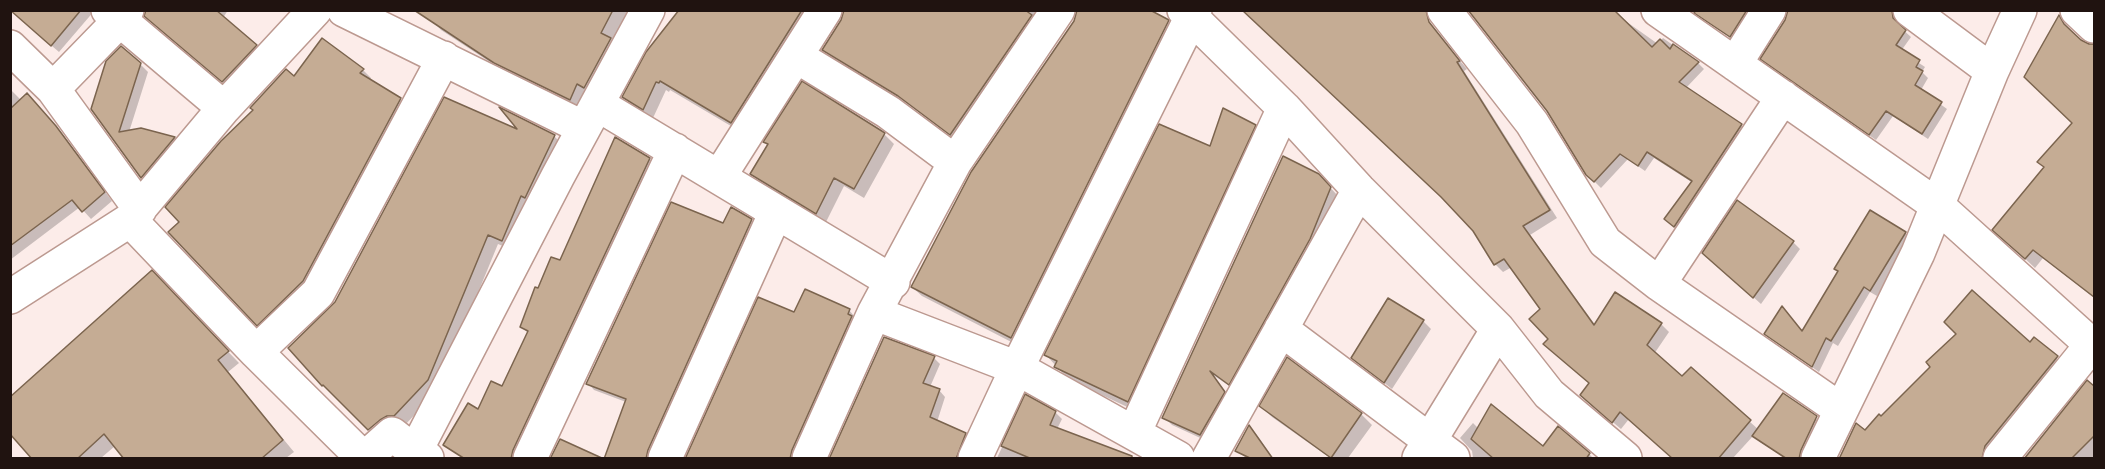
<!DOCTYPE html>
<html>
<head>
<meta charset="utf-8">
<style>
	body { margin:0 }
	#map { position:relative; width:2105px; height:469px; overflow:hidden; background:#fcece9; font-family:Lora,serif }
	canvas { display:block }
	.frame { position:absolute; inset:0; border:12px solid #201310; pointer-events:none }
</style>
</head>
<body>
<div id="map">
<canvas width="2105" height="469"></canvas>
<div class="frame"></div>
</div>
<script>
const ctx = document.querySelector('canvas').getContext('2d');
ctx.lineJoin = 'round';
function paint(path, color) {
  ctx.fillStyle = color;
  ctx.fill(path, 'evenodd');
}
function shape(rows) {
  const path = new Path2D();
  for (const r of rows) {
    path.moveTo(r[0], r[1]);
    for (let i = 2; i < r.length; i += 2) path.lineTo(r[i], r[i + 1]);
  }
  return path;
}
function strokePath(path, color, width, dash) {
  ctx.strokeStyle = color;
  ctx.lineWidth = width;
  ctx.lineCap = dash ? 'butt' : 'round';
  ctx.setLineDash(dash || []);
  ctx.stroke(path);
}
paint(shape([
	[10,10,95,10,59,52],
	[147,10,228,10,223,18,265,55,233,91,156,25],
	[423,10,628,10,612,41,620,49,580,109,505,72,441,30],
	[680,10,818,10,741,132,670,90,669,92,666,90,653,118,634,107,624,97],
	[845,10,1051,10,961,144,909,105,833,59,824,50,842,21],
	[1610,10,1658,44,1663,38,1698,63,1704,69,1686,88,1741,125,1748,132,1681,232,1666,219,1693,183,1654,158,1645,171,1628,159,1601,188,1587,174],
	[1692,10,1758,10,1738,43],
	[1788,10,1899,10,1897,14,1898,25,1911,37,1901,51,1925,67,1922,72,1928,78,1921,90,1947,109,1928,139,1893,116,1876,140,1768,64,1786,21],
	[2060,18,2080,41,2089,46,2094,45,2094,298,2043,258,2035,268,2004,239,2045,168,2039,162,2074,124],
	[1168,21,1178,31,1021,347,922,296,912,287],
	[1435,32,1467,69,1464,71,1557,218,1530,235,1596,326,1661,324,1669,332,1654,354,1682,378,1691,369,1759,430,1783,395,1823,424,1805,458,1786,458,1760,442,1754,435,1733,458,1674,458,1629,419,1621,429,1590,403,1590,384,1550,339,1542,309,1512,267,1503,272,1495,264],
	[140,64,148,72,129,132,140,130,175,138,182,145,149,184,93,109],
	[363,70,371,78,370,80,400,99,409,108,311,290,266,333,170,233,181,222,254,111,294,78],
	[802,84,884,134,894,144,864,198,844,186,826,222,761,183,752,174,769,145,765,142],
	[10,89,22,101,35,103,64,136,112,201,91,219,80,207,10,260],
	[1255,126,1267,138,1140,413,1068,379,1046,355,1210,148],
	[522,133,554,136,564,146,512,250,498,244,438,390,405,425,311,371],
	[616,139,650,159,656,166,519,458,463,458,445,445,503,388,529,334,522,327,539,290,561,262],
	[1327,184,1338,196,1237,391,1213,375,1232,401,1209,442,1172,425,1164,417],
	[751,220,758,227,654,458,606,458,626,402,594,390,588,383,724,225],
	[1905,233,1911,239,1877,296,1870,292,1838,346,1833,343,1819,372,1766,334,1803,333,1839,272],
	[1793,242,1800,249,1761,304,1711,259],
	[163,284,239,363,228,372,294,452,286,458,126,458,115,446,101,458,32,458],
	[849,310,855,317,798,458,687,458,795,313],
	[1423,321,1431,329,1392,389,1353,358],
	[2034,339,2062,363,1987,458,1840,458,1881,418,2030,345],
	[934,358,940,364,930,387,939,390,945,397,937,422,965,435,971,441,964,458,831,458],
	[1287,359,1361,414,1372,425,1348,458,1330,458,1272,417,1261,406],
	[2087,382,2094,388,2094,458,2026,458],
	[1026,396,1055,412,1062,419,1057,429,1135,458,997,458],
	[1473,423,1478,428,1543,448,1589,454,1593,458,1473,458,1472,451,1460,438],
	[1249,428,1256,434,1273,458,1246,458,1236,450]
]), '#0003');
const building = shape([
	[10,10,81,10,51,46,10,10],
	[146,10,216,10,257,45,222,82,144,16,146,10],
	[414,10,613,10,601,33,611,38,584,88,577,84,570,100,494,63,414,10],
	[679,10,802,10,731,123,660,81,659,83,656,82,643,110,622,97,646,52,679,10],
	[844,10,1025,10,1032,15,950,135,898,96,822,50,841,20,844,10],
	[1077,10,1150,10,1169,20,1011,338,911,287,971,172,1074,21,1077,10],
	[1242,10,1426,10,1429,22,1460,61,1457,62,1550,210,1523,226,1594,325,1615,292,1662,323,1647,345,1682,376,1691,367,1751,420,1718,459,1673,459,1620,412,1612,423,1580,395,1589,383,1543,344,1548,339,1529,319,1540,309,1504,259,1494,265,1473,231,1441,197,1242,10],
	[1468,10,1614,10,1652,47,1660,39,1670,49,1673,44,1699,62,1679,82,1742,124,1674,227,1664,219,1692,181,1647,152,1638,166,1620,154,1594,182,1586,175,1547,111,1468,10],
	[1696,10,1747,10,1730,37,1694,13,1696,10],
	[1788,10,1892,10,1893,18,1906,30,1896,45,1920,60,1916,67,1923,71,1915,85,1942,102,1922,134,1886,111,1869,135,1760,59,1785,20,1788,10],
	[2059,15,2064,24,2081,40,2089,44,2094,44,2094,297,2033,250,2025,259,1992,230,2044,167,2037,162,2072,123,2024,77,2059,15],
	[322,38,364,69,360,73,401,98,303,281,257,326,168,232,179,222,165,207,221,141,253,110,250,108,286,69,294,76,322,38],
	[121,46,141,63,119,132,141,128,175,137,141,178,91,109,106,61,121,46],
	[802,81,885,133,854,189,834,178,816,214,750,174,768,144,763,142,802,81],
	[27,93,56,126,105,192,82,212,72,200,10,246,10,109,27,93],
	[444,97,517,129,499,107,555,135,525,198,521,196,502,241,488,235,428,380,394,416,387,416,380,420,368,430,323,385,322,386,288,348,335,302,444,97],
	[1223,108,1256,125,1128,402,1054,367,1057,361,1044,355,1159,124,1210,146,1223,108],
	[615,137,650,158,513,450,511,459,465,459,443,445,468,403,478,409,491,381,502,386,528,331,520,327,535,287,538,288,551,257,560,260,615,137],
	[1283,156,1319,174,1331,187,1310,239,1229,385,1210,371,1225,392,1200,435,1162,418,1283,156],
	[1737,200,1794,241,1753,298,1702,253,1737,200],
	[671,202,723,223,731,207,752,219,648,450,646,459,604,459,626,399,586,384,671,202],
	[1870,210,1906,232,1870,291,1864,287,1831,341,1826,338,1812,367,1764,334,1782,306,1802,331,1838,271,1834,269,1870,210],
	[152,270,229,351,218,360,283,440,261,459,124,459,104,434,77,459,32,459,10,434,10,397,152,270],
	[805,289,850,309,848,314,852,316,792,450,790,459,685,459,758,297,794,312,805,289],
	[1972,290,2030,342,2034,337,2058,356,1985,446,1982,459,1839,459,1856,423,1865,430,1879,414,1881,416,1930,367,1926,362,1956,334,1944,322,1972,290],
	[1388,298,1424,320,1384,383,1351,358,1388,298],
	[884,337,935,356,923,383,940,389,930,417,966,433,956,459,829,459,884,337],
	[1287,357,1362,413,1331,458,1259,406,1287,357],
	[2087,380,2094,386,2094,436,2071,459,2024,459,2087,380],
	[1783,393,1817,416,1801,450,1799,459,1787,459,1752,436,1783,393],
	[1025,394,1056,411,1050,425,1132,456,1132,459,1032,459,1001,446,1025,394],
	[1491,404,1543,446,1558,426,1590,453,1586,459,1494,459,1471,439,1491,404],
	[1249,425,1273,459,1252,459,1235,451,1249,425],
	[560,439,604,459,550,459,560,439]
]);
paint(building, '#c5ac94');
strokePath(building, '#7b644e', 1.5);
const minor = shape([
	[108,10,224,108],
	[344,10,584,128],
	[1184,10,1284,108,1359,190,1498,329,1549,394,1625,458],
	[1444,10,1532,123,1605,242,1659,284,1841,410],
	[1658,10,1938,206,2094,347],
	[1910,10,1992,71],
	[2077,10,2094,26],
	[10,47,53,89,140,209],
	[796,56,888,112,955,162],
	[1735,64,1769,10],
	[53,89,120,20,127,10],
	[597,104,893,282],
	[719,177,825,10],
	[130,220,256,352,363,458],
	[1659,284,1783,97],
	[10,297,130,220,224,108,315,10],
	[874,313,1017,368,1178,458],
	[1281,329,1453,458],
	[256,352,318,293,444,58],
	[1134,433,1284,108],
	[415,452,558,176,648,10],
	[365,458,392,434,415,452,427,458],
	[530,458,675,150],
	[665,458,776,212],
	[809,458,874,313,955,162,1058,10],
	[975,458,1017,368,1195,10],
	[1209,458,1359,190],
	[1419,458,1498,329],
	[1818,458,1918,253,1992,71,2020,10],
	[2000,458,2094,342]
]);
strokePath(minor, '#bc9990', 36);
strokePath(minor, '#fff', 33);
</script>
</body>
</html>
